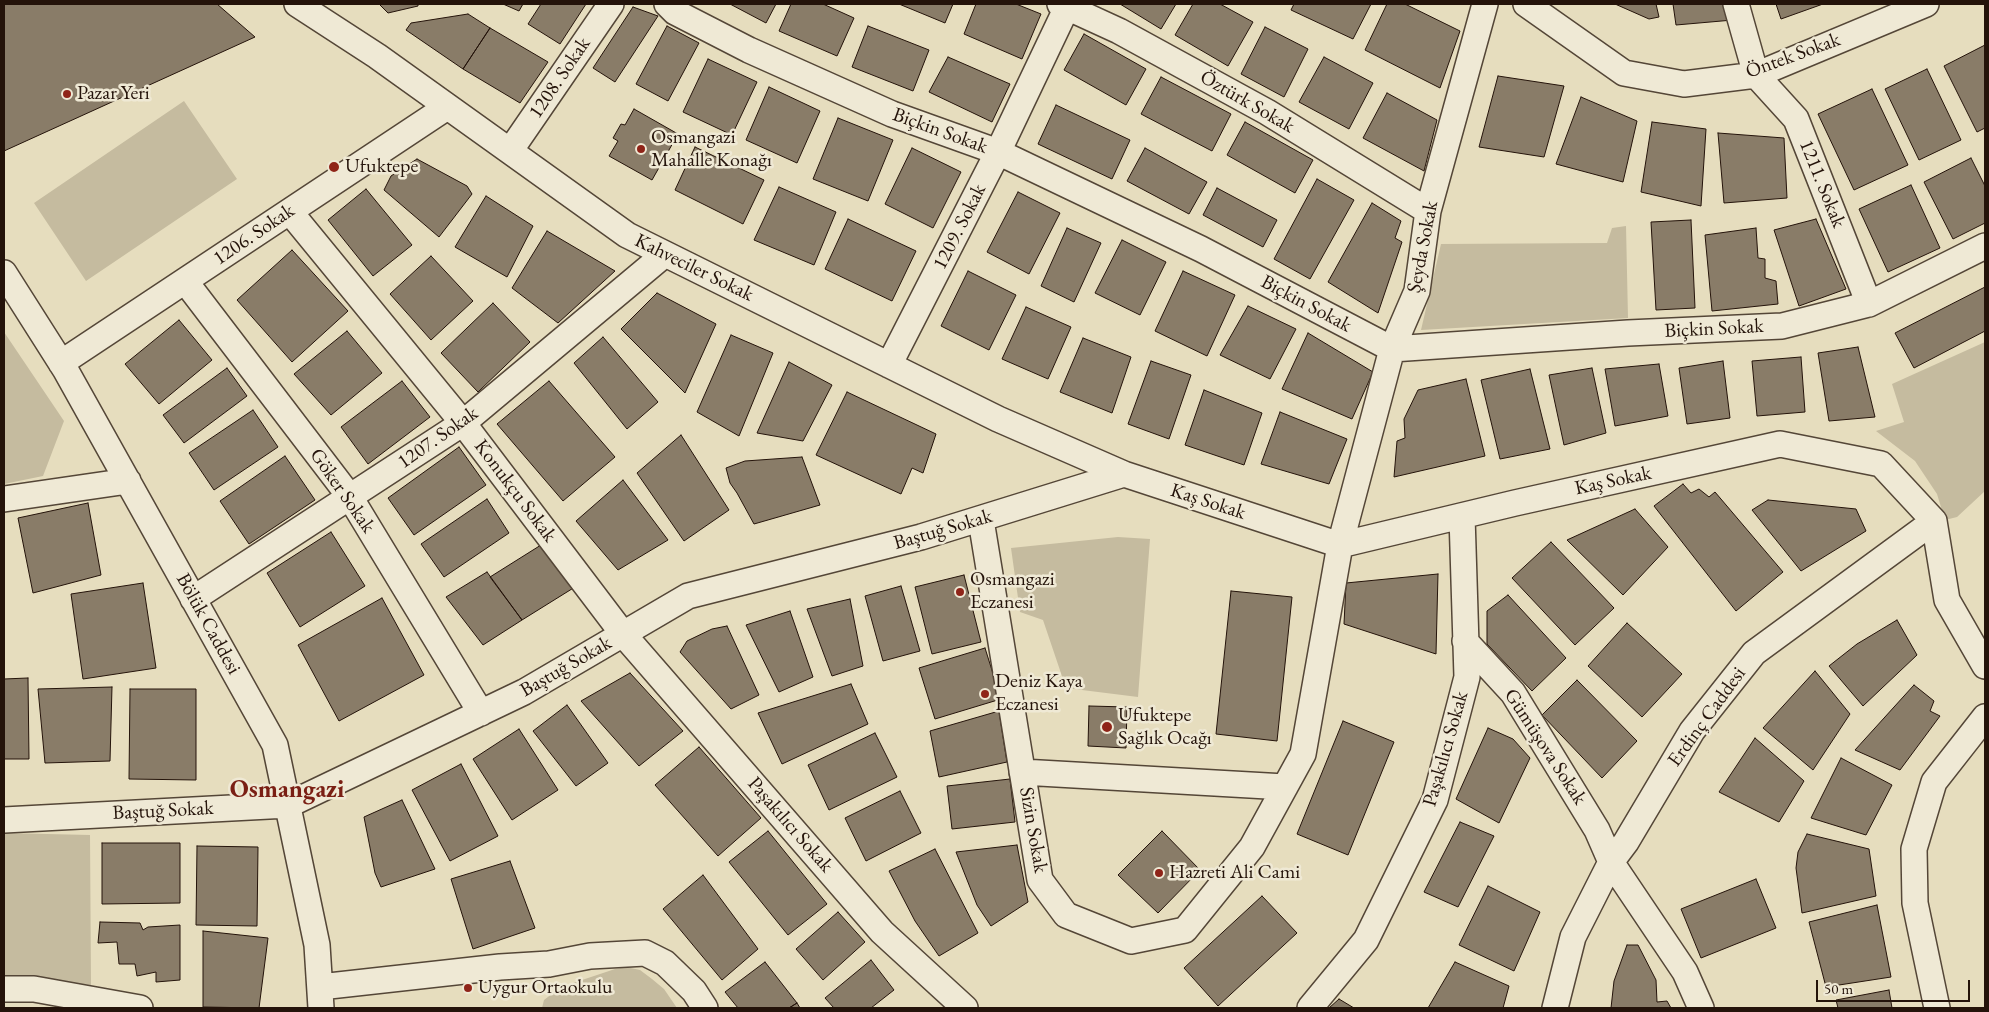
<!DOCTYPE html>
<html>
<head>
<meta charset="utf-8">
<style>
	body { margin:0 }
	#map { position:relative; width:1989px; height:1012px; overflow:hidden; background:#e6ddbe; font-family:"EB Garamond",serif }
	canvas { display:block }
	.frame { position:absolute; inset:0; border:5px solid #24130a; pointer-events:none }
	.scale { position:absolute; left:1816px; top:980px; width:154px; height:22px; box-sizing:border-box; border:2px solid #24130a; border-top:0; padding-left:6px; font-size:15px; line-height:18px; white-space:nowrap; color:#24130a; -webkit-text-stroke:4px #efe9d5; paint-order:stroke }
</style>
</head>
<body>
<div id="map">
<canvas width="1989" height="1012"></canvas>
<div class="frame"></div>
<div class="scale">50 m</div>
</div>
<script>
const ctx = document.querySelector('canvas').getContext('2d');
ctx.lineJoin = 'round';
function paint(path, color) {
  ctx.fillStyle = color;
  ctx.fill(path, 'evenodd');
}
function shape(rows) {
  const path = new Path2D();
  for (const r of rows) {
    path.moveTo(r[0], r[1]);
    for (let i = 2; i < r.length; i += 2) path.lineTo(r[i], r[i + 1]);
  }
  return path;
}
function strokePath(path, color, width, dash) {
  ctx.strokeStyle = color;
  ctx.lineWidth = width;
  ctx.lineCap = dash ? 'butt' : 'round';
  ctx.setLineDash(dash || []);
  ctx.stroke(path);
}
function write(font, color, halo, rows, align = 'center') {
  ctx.font = font + ' "EB Garamond",serif';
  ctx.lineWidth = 5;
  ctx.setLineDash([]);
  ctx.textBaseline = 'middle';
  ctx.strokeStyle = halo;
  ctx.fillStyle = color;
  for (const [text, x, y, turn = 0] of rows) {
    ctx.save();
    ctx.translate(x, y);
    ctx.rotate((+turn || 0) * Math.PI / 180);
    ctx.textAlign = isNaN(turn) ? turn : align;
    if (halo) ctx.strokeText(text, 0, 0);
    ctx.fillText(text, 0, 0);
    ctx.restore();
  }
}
paint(shape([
	[184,101,237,179,86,281,34,203],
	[1626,226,1628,318,1421,330,1441,244,1607,243,1612,228],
	[4,332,64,421,43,476,4,484],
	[1985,342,1985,491,1957,517,1945,520,1937,494,1915,461,1876,431,1904,422,1892,384],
	[1118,537,1150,539,1138,697,1066,688,1043,620,1020,612,1011,548],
	[4,833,90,835,91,985,4,979],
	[626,967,640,970,652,979,664,989,677,1008,542,1008,544,1000,561,987,615,969]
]), '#c5bb9f');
const building = shape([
	[4,4,217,4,255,37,4,151,4,4],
	[379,4,418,4,418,6,388,13,379,4],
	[503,4,523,4,519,11,503,4],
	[541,4,586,4,560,44,528,24,541,4],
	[730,4,776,4,766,23,730,4],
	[791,4,823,4,854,18,837,56,779,31,791,4],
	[899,4,953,4,945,23,899,4],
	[976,4,1016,4,1041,14,1022,59,964,34,976,4],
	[1120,4,1176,4,1161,29,1120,4],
	[1193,4,1220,4,1253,22,1228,66,1175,35,1193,4],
	[1294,4,1371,4,1353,39,1291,10,1294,4],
	[1387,4,1405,4,1460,31,1440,88,1365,50,1387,4],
	[1615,4,1656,4,1659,17,1649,19,1615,4],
	[1673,4,1728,4,1733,20,1676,25,1673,4],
	[1776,4,1823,4,1781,19,1776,4],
	[633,7,658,16,615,82,593,68,633,7],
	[468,14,490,28,463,69,406,30,411,23,468,14],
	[667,26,699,43,668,101,636,84,667,26],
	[868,26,929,50,913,91,852,67,868,26],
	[1265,27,1308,49,1284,97,1241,74,1265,27],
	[490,28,548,62,520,103,463,69,490,28],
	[1084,34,1146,69,1126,105,1064,70,1084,34],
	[1985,45,1985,128,1977,132,1944,66,1985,45],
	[948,57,1010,84,992,122,929,92,948,57],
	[1324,57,1373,83,1349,129,1299,102,1324,57],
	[708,59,757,82,732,135,683,112,708,59],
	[1927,69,1961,140,1919,160,1885,89,1927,69],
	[1498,76,1564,86,1544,157,1479,147,1498,76],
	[1161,77,1231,114,1212,151,1141,114,1161,77],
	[769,87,820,111,797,163,746,140,769,87],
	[1872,89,1908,165,1854,190,1818,114,1872,89],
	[1387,93,1437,120,1424,171,1363,138,1387,93],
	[1581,97,1637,121,1623,182,1556,164,1581,97],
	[1056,105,1130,140,1112,179,1038,144,1056,105],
	[634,109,678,134,652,180,609,156,618,141,613,138,621,124,625,125,634,109],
	[838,118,893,140,868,201,813,179,838,118],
	[1245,122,1313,160,1295,193,1227,155,1245,122],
	[1652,122,1706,129,1701,206,1641,192,1652,122],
	[1718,133,1784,138,1787,198,1724,203,1718,133],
	[695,147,764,180,743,224,675,190,695,147],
	[912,148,961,172,933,228,885,204,912,148],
	[1145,148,1207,182,1189,214,1127,181,1145,148],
	[1971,158,1985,186,1985,223,1953,239,1924,182,1971,158],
	[417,159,467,186,472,194,439,237,384,190,391,176,417,159],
	[1317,179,1354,200,1310,279,1274,259,1317,179],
	[1911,185,1940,248,1888,272,1859,209,1911,185],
	[779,187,836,212,814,265,754,240,779,187],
	[1217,188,1277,220,1263,247,1203,215,1217,188],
	[366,189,412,245,373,276,328,220,366,189],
	[1018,192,1060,213,1029,274,987,252,1018,192],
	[486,196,533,226,507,277,455,247,486,196],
	[1372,203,1401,221,1395,238,1402,242,1378,313,1328,282,1372,203],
	[848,219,916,251,892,301,825,269,848,219],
	[1816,219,1846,289,1799,306,1774,230,1816,219],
	[1691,220,1695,308,1656,310,1651,222,1691,220],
	[1067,228,1101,243,1074,302,1041,286,1067,228],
	[1756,228,1758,258,1765,259,1765,278,1776,281,1778,304,1712,311,1705,235,1756,228],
	[547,231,615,271,558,323,512,288,547,231],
	[1122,240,1166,262,1140,315,1095,293,1122,240],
	[292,250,348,311,292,362,237,300,292,250],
	[431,256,473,301,431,340,390,294,431,256],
	[968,271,1016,295,989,350,941,326,968,271],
	[1183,271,1235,295,1207,356,1155,331,1183,271],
	[1985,287,1985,331,1914,368,1895,333,1985,287],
	[657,293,716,324,685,393,621,329,657,293],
	[493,303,530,342,478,392,441,353,493,303],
	[1248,306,1296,329,1270,379,1220,355,1248,306],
	[1026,307,1071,327,1048,379,1002,359,1026,307],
	[179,320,212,360,159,404,125,364,179,320],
	[347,331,382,373,331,415,294,374,347,331],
	[1308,333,1373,372,1352,419,1282,389,1308,333],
	[731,335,773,353,739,436,697,412,731,335],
	[603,337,658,402,627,429,574,363,603,337],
	[1083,338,1131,357,1112,413,1060,392,1083,338],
	[1858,347,1875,417,1829,421,1818,353,1858,347],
	[1801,357,1805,412,1757,416,1752,361,1801,357],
	[1151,361,1191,375,1169,439,1128,424,1151,361],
	[1723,361,1730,418,1687,424,1679,368,1723,361],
	[789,362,832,385,803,441,757,433,789,362],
	[1659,364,1668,416,1615,426,1605,369,1659,364],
	[227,368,247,396,184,443,163,415,227,368],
	[1592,368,1606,433,1564,445,1549,375,1592,368],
	[1530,369,1550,449,1500,459,1481,380,1530,369],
	[1466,379,1485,456,1394,477,1397,441,1405,438,1404,419,1418,390,1466,379],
	[402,381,430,417,368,464,341,427,402,381],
	[549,381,615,457,563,501,497,424,549,381],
	[1204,390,1262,413,1244,465,1185,445,1204,390],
	[847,392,936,434,923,473,912,468,901,494,816,455,847,392],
	[253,410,278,447,214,490,189,453,253,410],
	[1280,412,1347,439,1329,484,1261,464,1280,412],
	[681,435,729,510,684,541,637,473,681,435],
	[459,447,486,485,414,535,388,498,459,447],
	[285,456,315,500,249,544,220,501,285,456],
	[802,457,820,505,754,524,737,493,730,483,726,468,745,461,802,457],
	[623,480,668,540,618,570,576,521,623,480],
	[1683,484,1691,493,1699,489,1709,497,1715,492,1783,572,1736,611,1654,506,1683,484],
	[487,499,509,533,444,577,421,544,487,499],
	[1768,500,1856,509,1866,531,1801,571,1752,510,1768,500],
	[88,503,101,575,33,593,18,518,88,503],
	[1635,509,1668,547,1623,595,1567,540,1635,509],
	[331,532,365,586,300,627,267,573,331,532],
	[1551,542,1614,608,1575,645,1512,578,1551,542],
	[541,545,575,587,522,620,490,577,541,545],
	[487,572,522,620,483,645,446,597,487,572],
	[1438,574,1436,654,1344,624,1346,583,1438,574],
	[964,575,981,642,932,654,915,587,964,575],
	[143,583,156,668,83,679,71,594,143,583],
	[901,586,920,651,883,661,865,596,901,586],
	[1231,591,1292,597,1277,741,1216,734,1231,591],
	[1508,595,1566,658,1532,691,1487,644,1487,611,1508,595],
	[382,598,424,675,339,721,298,645,382,598],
	[850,599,863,666,832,676,807,609,850,599],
	[790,611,813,677,779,692,746,625,790,611],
	[1897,620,1917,655,1863,706,1829,666,1857,644,1897,620],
	[1627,623,1682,674,1642,717,1588,666,1627,623],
	[727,626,759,695,731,709,680,652,687,641,712,629,727,626],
	[985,648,1001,699,935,719,919,668,985,648],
	[1815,671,1850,714,1813,770,1763,728,1815,671],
	[630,673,683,731,639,766,581,701,630,673],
	[28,678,29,759,4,759,4,679,28,678],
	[1577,680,1637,741,1602,778,1542,715,1577,680],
	[851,684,868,724,782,764,758,713,851,684],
	[1914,685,1934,701,1930,711,1940,716,1900,770,1855,750,1914,685],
	[112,687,110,761,45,763,38,689,112,687],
	[130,689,196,689,196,780,129,779,130,689],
	[567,705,608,763,576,786,533,731,567,705],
	[1089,706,1127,707,1126,748,1088,746,1089,706],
	[999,711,1007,762,939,777,930,731,999,711],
	[1343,721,1394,742,1348,855,1297,834,1343,721],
	[1488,728,1513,739,1530,758,1499,823,1456,799,1488,728],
	[519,729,558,790,512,820,473,759,519,729],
	[875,733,897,777,829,810,808,765,875,733],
	[1755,738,1804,781,1779,822,1719,792,1755,738],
	[699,747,761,818,718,856,655,785,699,747],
	[1841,758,1892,785,1866,835,1811,818,1841,758],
	[461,764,498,836,450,861,412,790,461,764],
	[1010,779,1015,822,952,829,947,786,1010,779],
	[900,791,921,833,866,861,845,818,900,791],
	[402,800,435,869,381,887,375,873,364,817,402,800],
	[1460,822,1494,836,1458,907,1424,892,1460,822],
	[768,831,827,904,788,935,729,862,768,831],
	[1162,831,1200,870,1158,913,1118,875,1162,831],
	[1807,834,1869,849,1876,896,1802,913,1796,868,1798,852,1807,834],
	[102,843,180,843,180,903,102,904,102,843],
	[1017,845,1028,902,991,926,977,905,956,852,1017,845],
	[197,846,258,847,257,926,196,925,197,846],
	[935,849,978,933,939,956,915,921,889,871,935,849],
	[510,861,535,928,473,949,451,879,510,861],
	[703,875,758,949,722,980,663,909,703,875],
	[1756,879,1776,928,1701,958,1681,909,1756,879],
	[1488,886,1540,912,1514,971,1459,945,1488,886],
	[1262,896,1297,933,1218,1006,1184,968,1262,896],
	[1877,905,1891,977,1826,987,1809,922,1877,905],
	[838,912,865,942,823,980,796,949,838,912],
	[100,922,140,923,143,930,148,927,180,925,180,980,156,982,156,972,137,976,135,964,119,964,117,942,98,943,100,922],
	[203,931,268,938,259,1008,203,1007,203,931],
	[1627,945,1638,945,1656,980,1657,1002,1667,1001,1671,1008,1611,1008,1614,981,1627,945],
	[871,960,894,990,871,1008,834,1008,825,998,871,960],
	[765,962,797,1003,789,1008,738,1008,725,992,765,962],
	[1455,962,1509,986,1503,1008,1428,1008,1455,962],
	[1889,990,1892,1008,1838,1008,1836,1000,1889,990],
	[1339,999,1354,1008,1329,1008,1339,999],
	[797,1003,800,1008,789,1008,797,1003]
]);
paint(building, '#897c68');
strokePath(building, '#24130a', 1);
const minor = shape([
	[297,4,377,56,627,235,998,419,1124,474,1340,545,1515,503,1780,444,1881,464,1934,521,1947,600,1985,666],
	[667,4,675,12,749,50,892,114,998,152,1201,249,1392,349,1628,333,1782,326,1869,304,1985,246],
	[1060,4,1119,31,1267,112,1428,211],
	[1526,4,1624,73,1684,84,1756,75,1926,4],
	[1736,4,1756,75,1796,119,1869,304],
	[510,151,611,4],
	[290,212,463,423,623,634,882,932,965,1008],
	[4,273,65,369,275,745,317,945,321,1008],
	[185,281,350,497,481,713],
	[61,363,447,107],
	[889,365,998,152,1067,7],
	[4,499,128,481],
	[981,520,1040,880,1066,915,1131,941,1185,930,1252,847,1303,754,1340,545,1392,349,1417,291,1428,211,1485,4],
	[193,599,463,423,665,254],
	[1465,641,1513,693,1597,830,1611,862,1685,972,1701,1008],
	[1022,772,1285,787],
	[4,820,288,805,524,692,688,596,921,537,1124,474],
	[320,987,500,967,549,964,590,956,645,953,665,963,694,991,705,1008],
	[4,989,34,989,140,1008],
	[1310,1008,1366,940,1435,800,1467,677,1462,516],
	[1555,1008,1573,937,1611,862,1626,842,1692,731,1754,653,1934,521],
	[1937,1008,1915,903,1914,849,1934,782,1985,717]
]);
strokePath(minor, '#544637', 28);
strokePath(minor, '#efe9d5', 25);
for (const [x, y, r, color] of [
	[67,94,5,"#8f2418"],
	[641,149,5,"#8f2418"],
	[334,167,6,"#8f2418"],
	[960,592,5,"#8f2418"],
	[985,694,5,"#8f2418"],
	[1107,727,6,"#8f2418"],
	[1159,873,5,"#8f2418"],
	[468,988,5,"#8f2418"]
]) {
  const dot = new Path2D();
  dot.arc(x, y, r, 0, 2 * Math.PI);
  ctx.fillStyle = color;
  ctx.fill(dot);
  strokePath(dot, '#efe9d5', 2);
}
write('20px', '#24130a', '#efe9d5', [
	["Öntek Sokak",1793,56,-20],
	["1208. Sokak",560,78,-56],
	["Öztürk Sokak",1247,102,30],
	["Biçkin Sokak",940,131,20],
	["1211. Sokak",1822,184,68],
	["1209. Sokak",960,227,-63],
	["1206. Sokak",254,235,-34],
	["Şeyda Sokak",1423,247,-79],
	["Kahveciler Sokak",694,268,26],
	["Biçkin Sokak",1306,304,28],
	["Biçkin Sokak",1714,329,-3],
	["1207. Sokak",438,438,-35],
	["Kaş Sokak",1613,481,-12],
	["Göker Sokak",342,491,55],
	["Konukçu Sokak",515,491,53],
	["Kaş Sokak",1208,502,18],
	["Baştuğ Sokak",943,530,-16],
	["Bölük Caddesi",208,624,61],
	["Baştuğ Sokak",566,667,-30],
	["Erdinç Caddesi",1707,717,-54],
	["Gümüşova Sokak",1545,747,57],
	["Paşakılıcı Sokak",1446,749,-74],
	["Baştuğ Sokak",163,811,-3],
	["Paşakılıcı Sokak",790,825,49],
	["Sizin Sokak",1033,830,80]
]);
write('20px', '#24130a', '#efe9d5', [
	["Pazar Yeri",77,94],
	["Osmangazi",651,138],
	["Mahalle Konağı",651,161],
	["Ufuktepe",345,167],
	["Osmangazi",970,580],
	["Eczanesi",970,603],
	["Deniz Kaya",995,682],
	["Eczanesi",995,705],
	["Ufuktepe",1118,716],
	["Sağlık Ocağı",1118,739],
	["Hazreti Ali Cami",1169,873],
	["Uygur Ortaokulu",478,988]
], 'left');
write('bold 25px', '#7a1f14', '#efe9d5', [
	["Osmangazi",287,790]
]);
</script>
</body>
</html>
